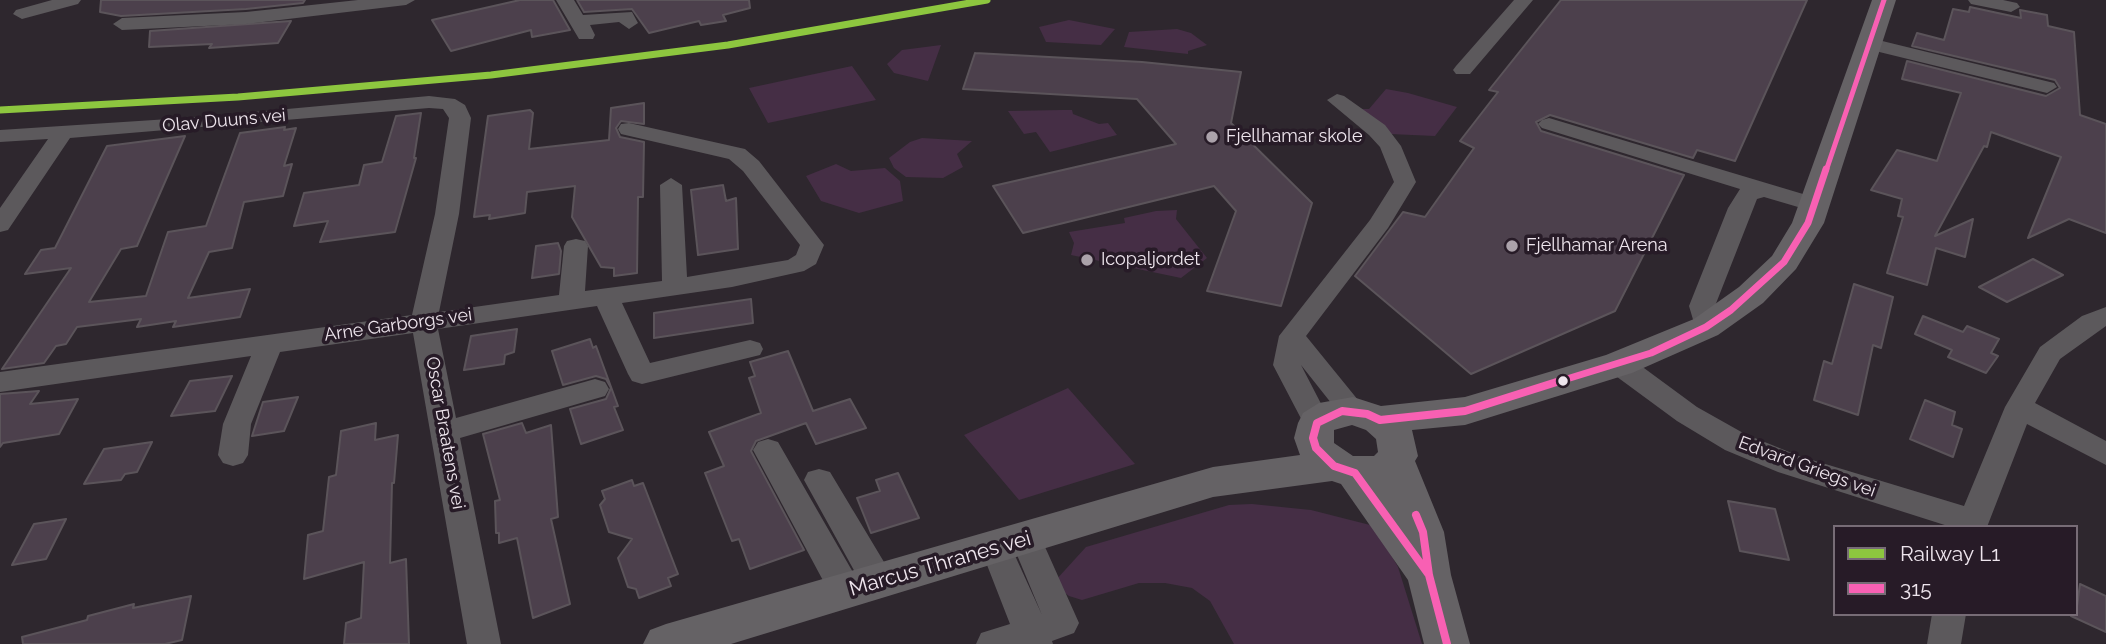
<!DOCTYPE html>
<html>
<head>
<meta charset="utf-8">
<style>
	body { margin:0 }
	#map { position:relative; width:2106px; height:644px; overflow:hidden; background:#2e272e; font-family:Raleway,sans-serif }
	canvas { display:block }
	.legend { position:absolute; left:1833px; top:525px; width:245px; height:91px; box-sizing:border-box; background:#271b27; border:2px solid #776c76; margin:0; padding:9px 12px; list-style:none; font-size:21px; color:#eee5ed }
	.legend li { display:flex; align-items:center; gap:14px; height:35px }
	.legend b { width:35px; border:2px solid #776c76 }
</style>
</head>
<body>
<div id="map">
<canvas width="2106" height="644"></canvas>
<ul class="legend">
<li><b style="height:9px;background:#8dc63f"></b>Railway L1</li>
<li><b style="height:9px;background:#f860b3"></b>315</li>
</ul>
</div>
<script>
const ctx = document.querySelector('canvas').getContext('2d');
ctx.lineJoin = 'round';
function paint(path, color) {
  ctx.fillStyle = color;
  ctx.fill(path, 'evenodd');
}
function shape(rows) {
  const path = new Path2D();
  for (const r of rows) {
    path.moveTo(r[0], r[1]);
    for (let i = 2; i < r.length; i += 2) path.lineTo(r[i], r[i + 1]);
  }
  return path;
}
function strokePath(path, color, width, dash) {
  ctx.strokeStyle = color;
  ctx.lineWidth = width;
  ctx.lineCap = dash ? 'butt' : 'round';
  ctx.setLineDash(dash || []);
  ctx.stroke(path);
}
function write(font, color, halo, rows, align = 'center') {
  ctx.font = font + ' Raleway,sans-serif';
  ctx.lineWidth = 7;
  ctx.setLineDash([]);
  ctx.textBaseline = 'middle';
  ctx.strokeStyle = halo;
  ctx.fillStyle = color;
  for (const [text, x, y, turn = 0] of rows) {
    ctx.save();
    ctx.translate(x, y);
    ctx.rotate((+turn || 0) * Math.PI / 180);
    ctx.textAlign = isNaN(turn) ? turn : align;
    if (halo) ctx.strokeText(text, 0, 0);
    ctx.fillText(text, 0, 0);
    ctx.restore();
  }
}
paint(shape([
	[1069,20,1115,29,1101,45,1046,42,1039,27],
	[1177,29,1191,33,1207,45,1188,51,1188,54,1124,47,1129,32],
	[941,45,928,81,894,73,887,64,902,50],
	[852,66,876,100,768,123,749,88],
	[1386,89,1408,93,1457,107,1435,136,1390,134,1355,109,1369,109],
	[1062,110,1072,110,1073,114,1099,124,1108,123,1117,135,1050,152,1036,132,1024,134,1008,111],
	[922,138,972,141,957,154,963,167,943,178,906,177,894,168,889,158,910,142],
	[836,164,851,171,885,168,900,181,903,201,859,213,821,201,806,176],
	[1177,210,1176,219,1207,258,1181,278,1071,255,1074,243,1069,232,1125,223,1124,218,1156,211],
	[1068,388,1135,464,1019,500,964,435],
	[1252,504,1311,510,1374,526,1398,567,1422,644,1234,644,1210,601,1192,588,1165,583,1139,583,1082,600,1069,596,1056,586,1055,581,1086,547,1229,505]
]), '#452e45');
const building = shape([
	[101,0,305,0,303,3,246,9,121,16,100,12,101,0],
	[520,0,553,0,570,30,532,37,531,30,451,51,432,20,520,0],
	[577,0,749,0,750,8,723,15,726,21,701,25,699,21,649,33,632,9,584,12,577,0],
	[1561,0,1807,0,1735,161,1697,150,1693,158,1550,115,1536,122,1541,131,1684,175,1615,311,1471,374,1355,276,1403,212,1425,217,1474,148,1460,141,1498,92,1489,90,1561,0],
	[1970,7,2021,18,2020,10,2047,15,2048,26,2074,32,2080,115,2106,124,2106,233,2069,219,2028,238,2061,157,1991,132,1987,147,1984,146,1935,236,1973,219,1965,257,1936,248,1927,285,1887,273,1903,217,1898,216,1902,199,1871,190,1897,150,1937,161,1961,93,1902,79,1907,61,2046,96,2060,88,2055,80,1912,46,1917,33,1944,40,1953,9,1969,12,1970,7],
	[291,21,278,43,209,48,212,44,149,47,150,31,291,21],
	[975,53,1142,62,1241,72,1231,123,1312,203,1281,306,1207,291,1236,211,1214,186,1023,233,993,186,1176,144,1137,99,963,89,975,53],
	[644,103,644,124,621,121,616,128,620,137,644,142,643,197,638,197,637,273,614,276,614,268,601,267,572,217,575,186,527,192,525,213,489,219,490,215,474,217,488,116,530,110,533,113,529,149,609,140,611,108,644,103],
	[421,113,414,158,416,158,395,232,320,242,328,221,294,226,304,193,359,185,364,165,382,162,396,116,421,113],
	[285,127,284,130,296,128,284,166,292,164,283,196,244,202,232,248,209,252,188,298,250,289,240,317,173,327,176,321,137,327,141,319,77,327,66,344,56,346,44,363,2,369,71,268,25,274,41,250,55,248,107,146,185,136,137,246,121,249,89,302,146,296,168,232,206,226,240,133,285,127],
	[723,185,726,201,736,198,738,249,698,255,691,190,723,185],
	[558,243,561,251,559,274,532,278,536,246,558,243],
	[2033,259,2063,275,2007,302,1979,287,2033,259],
	[1854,284,1893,297,1881,348,1873,345,1858,415,1814,400,1824,361,1832,364,1854,284],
	[751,299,753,323,654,338,654,313,751,299],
	[1923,316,1963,332,1967,326,1999,339,1991,353,1998,356,1986,373,1948,357,1952,350,1915,334,1923,316],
	[517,329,514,352,505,355,504,364,464,370,471,336,517,329],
	[590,339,593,348,596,346,618,406,614,407,623,430,581,444,570,409,606,399,611,388,606,379,596,376,563,385,552,351,590,339],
	[788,351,813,411,850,399,866,428,816,444,806,423,756,441,751,451,804,550,750,569,739,539,732,541,705,473,724,466,709,432,761,413,749,378,755,376,750,362,788,351],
	[232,376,215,411,171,416,190,381,232,376],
	[39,391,30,404,78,399,59,434,3,443,0,447,0,394,39,391],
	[298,397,284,431,252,436,263,402,298,397],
	[1925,400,1955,412,1952,425,1962,429,1953,457,1910,439,1925,400],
	[376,423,375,440,398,435,394,483,392,483,390,563,406,559,409,644,344,644,346,623,361,618,364,562,304,579,308,535,323,531,329,477,336,475,341,431,376,423],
	[522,423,526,433,551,425,558,517,551,519,570,604,533,618,517,538,499,543,499,533,496,533,495,501,500,500,483,434,522,423],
	[152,442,137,472,125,474,121,480,84,484,104,449,152,442],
	[898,473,919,518,871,533,857,498,880,491,876,480,898,473],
	[632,480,634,486,643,483,678,574,668,578,671,586,639,598,636,589,628,587,618,558,632,539,609,532,600,505,605,499,602,491,632,480],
	[1728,501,1775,509,1789,560,1740,551,1728,501],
	[66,519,46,559,12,565,34,524,66,519],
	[2080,584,2106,596,2106,632,2071,616,2076,614,2080,584],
	[191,596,182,640,165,644,23,644,22,637,87,620,88,616,134,604,133,608,191,596]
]);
paint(building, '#4c404c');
strokePath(building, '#5b545a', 2);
paint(shape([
	[52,0,81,0,78,4,22,19,13,14,16,10,52,0],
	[358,0,415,0,406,5,246,24,122,30,113,24,122,18,246,12,358,0],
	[556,0,574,0,583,15,632,12,638,23,629,29,619,22,590,25,595,35,593,39,579,39,556,0],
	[1514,0,1533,0,1470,74,1456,74,1453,70,1456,66,1514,0],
	[1968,0,2003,0,2017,3,2020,7,2011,12,1971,4,1968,0],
	[1870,38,2054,83,2057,87,2047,93,1863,48,1860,44,1870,38],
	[1337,94,1344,96,1385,125,1401,146,1416,182,1388,228,1306,336,1367,411,1363,418,1353,421,1343,418,1301,365,1331,423,1327,430,1317,433,1307,430,1273,365,1279,336,1370,220,1394,182,1380,147,1369,135,1327,100,1337,94],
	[429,96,455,99,465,105,471,118,459,214,439,312,559,295,564,246,567,241,576,239,585,241,588,246,585,291,662,281,660,185,671,178,682,185,687,277,788,260,796,255,800,245,743,171,729,159,621,134,618,129,621,124,629,123,745,149,759,161,824,245,816,264,804,271,732,287,622,303,650,363,750,340,760,343,763,349,760,355,642,384,632,381,628,374,597,306,438,329,456,418,595,379,605,382,609,389,605,396,460,438,501,644,467,644,413,333,280,352,251,424,248,455,243,463,233,466,223,463,218,455,223,424,251,356,0,392,0,372,412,315,435,214,449,118,443,109,429,108,70,138,8,230,0,232,0,208,48,139,0,142,0,130,200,117,429,96],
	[1549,118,1823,200,1827,205,1823,210,1815,212,1764,197,1757,199,1715,306,1719,327,1715,333,1706,336,1697,333,1689,306,1728,208,1740,189,1542,128,1538,124,1542,120,1549,118],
	[2106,307,2106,326,2060,359,2035,403,2106,441,2106,465,2027,424,1987,527,1951,527,1778,472,1725,450,1677,421,1609,371,1605,364,1609,357,1619,355,1629,357,1697,407,1745,434,1799,456,1964,506,2005,407,2040,347,2082,316,2106,307],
	[768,439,778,442,858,581,863,591,858,601,846,605,834,601,753,450,758,442,768,439],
	[819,469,830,472,890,572,894,582,890,592,878,596,866,592,804,480,808,472,819,469],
	[1026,525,1037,529,1079,623,1074,633,1052,641,1053,644,976,644,981,633,1010,624,980,547,985,538,996,534,1007,538,1042,615,1010,538,1015,529,1026,525],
	[1932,614,1966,614,1961,644,1927,644,1932,614]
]), '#5c595c');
paint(shape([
	[1872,0,1896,0,1824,223,1796,269,1763,303,1718,335,1632,373,1465,425,1412,430,1418,456,1415,461,1444,532,1451,575,1470,644,1424,644,1408,580,1341,484,1332,481,1213,497,731,644,643,644,650,630,666,624,1213,467,1300,455,1294,438,1298,423,1303,413,1319,403,1353,397,1381,406,1465,397,1606,355,1694,319,1739,287,1772,256,1792,223,1872,0],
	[1352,425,1366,430,1376,439,1378,452,1374,456,1353,456,1334,443,1334,430,1352,425]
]), '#656265');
strokePath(shape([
	[1826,171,1884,0]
]), '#f860b3', 5);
strokePath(shape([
	[1557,382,1651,353,1706,327,1731,310,1784,262,1808,223,1826,169]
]), '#f860b3', 7);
strokePath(shape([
	[1416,515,1423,532,1429,575,1447,644],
	[1429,575,1355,473,1334,466,1316,448,1313,438,1317,423,1342,411,1367,414,1380,420,1465,411,1563,380]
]), '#f860b3', 8);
strokePath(shape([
	[0,110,238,97,491,75,728,45,987,0]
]), '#8dc63f', 7);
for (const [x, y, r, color] of [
	[1212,137,7,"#aba2aa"],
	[1512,246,7,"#aba2aa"],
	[1087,260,7,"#aba2aa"],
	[1563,381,6,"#eee5ed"]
]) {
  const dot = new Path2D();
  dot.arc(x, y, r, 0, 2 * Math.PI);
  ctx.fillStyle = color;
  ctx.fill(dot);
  strokePath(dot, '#271b27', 2.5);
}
write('18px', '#eee5ed', '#271b27', [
	["Olav Duuns vei",224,121,-5],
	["Arne Garborgs vei",398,325,-8],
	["Oscar Braatens vei",445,433,80],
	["Edvard Griegs vei",1807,467,20]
]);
write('18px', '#eee5ed', '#271b27', [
	["Fjellhamar skole",1226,137],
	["Fjellhamar Arena",1526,246],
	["Icopaljordet",1101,260]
], 'left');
write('21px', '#eee5ed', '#271b27', [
	["Marcus Thranes vei",940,564,-16]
]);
</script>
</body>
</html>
